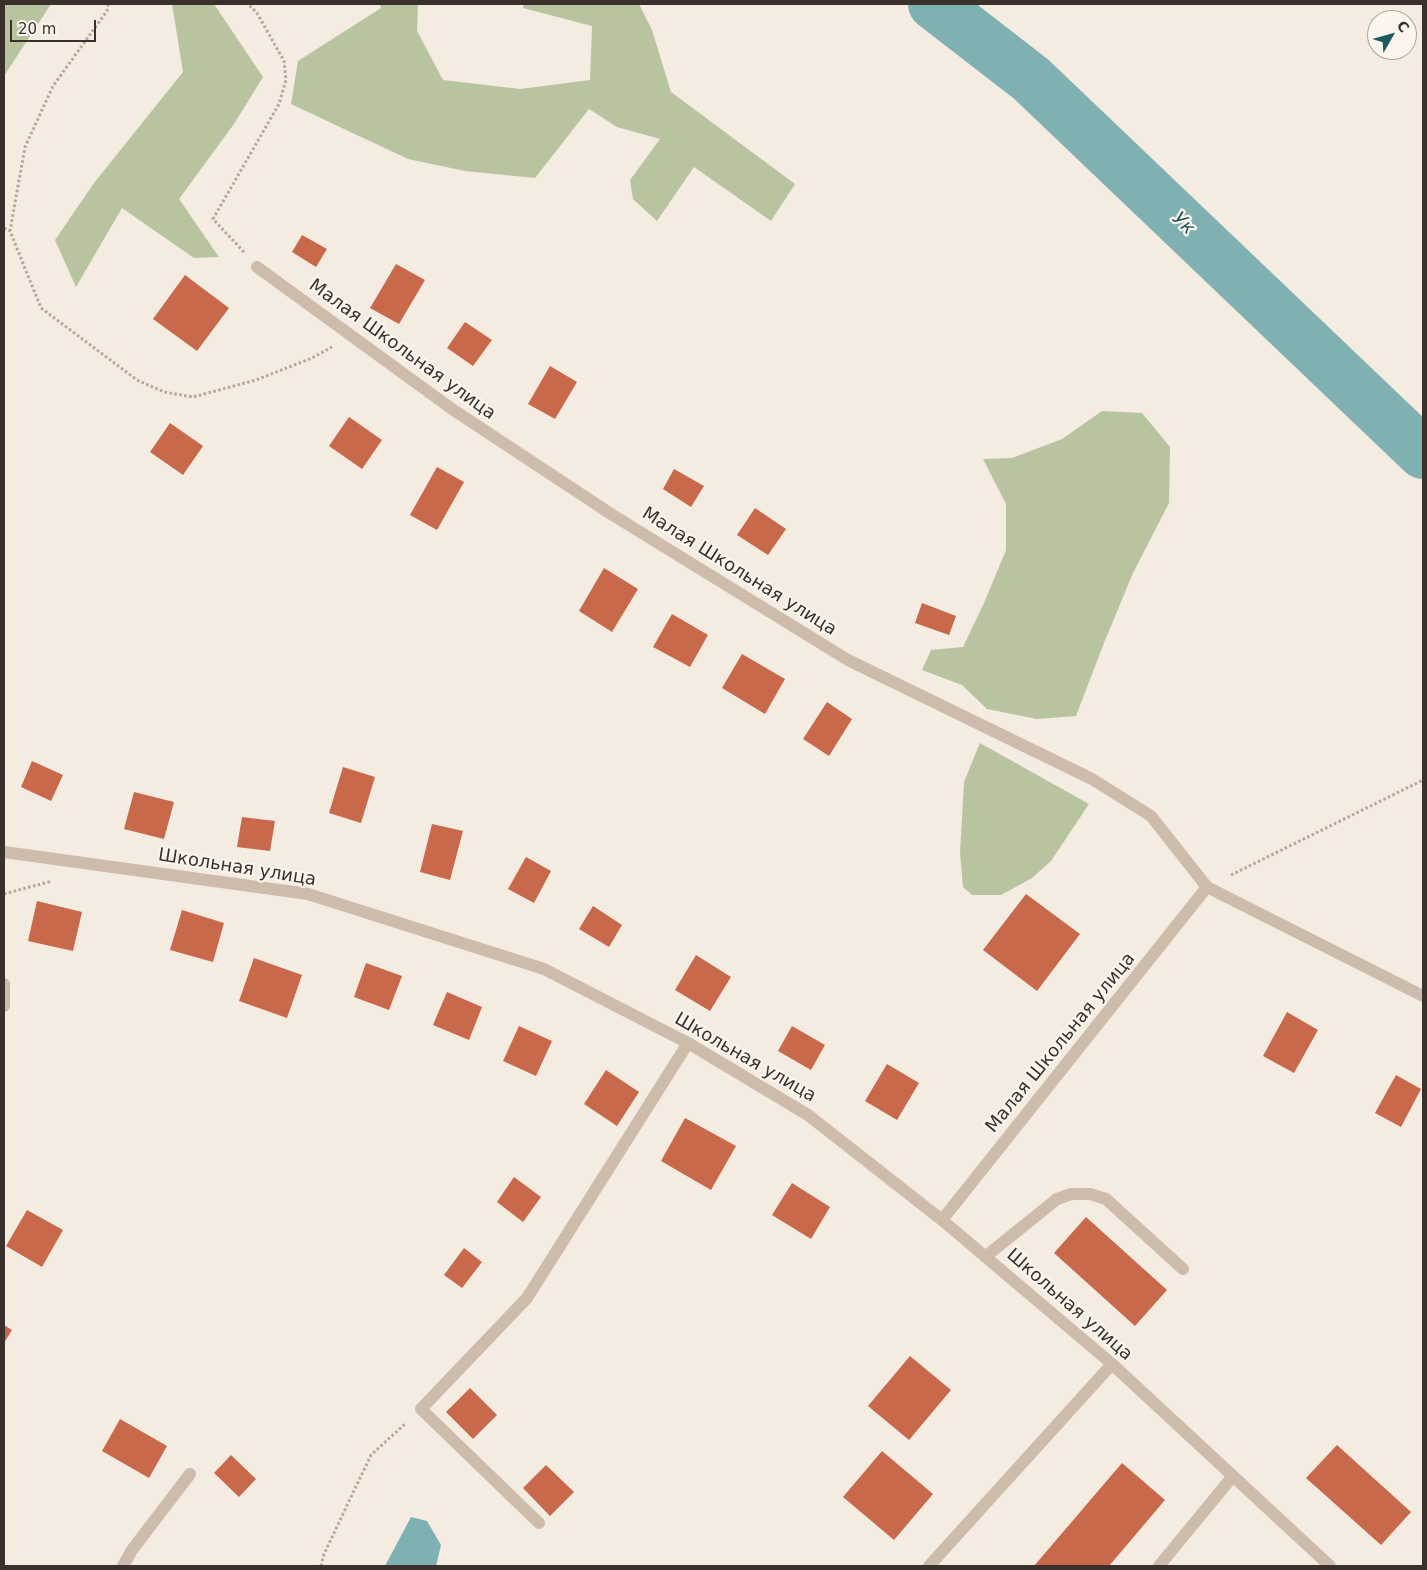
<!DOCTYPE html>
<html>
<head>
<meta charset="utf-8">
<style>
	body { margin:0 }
	#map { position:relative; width:1427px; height:1570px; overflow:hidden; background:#f4ebe1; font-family:"DejaVu Sans",sans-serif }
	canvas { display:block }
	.frame { position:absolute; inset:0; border:5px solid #3b302b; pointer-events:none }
	.north { position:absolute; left:1367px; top:10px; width:50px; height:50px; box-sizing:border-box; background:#fbf5ee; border:1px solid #aea6a0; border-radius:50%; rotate:52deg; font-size:14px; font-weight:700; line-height:20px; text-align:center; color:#3b302b }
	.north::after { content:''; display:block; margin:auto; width:18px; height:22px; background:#1f5a5e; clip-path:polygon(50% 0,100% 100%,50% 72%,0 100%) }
	.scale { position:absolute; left:10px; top:20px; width:86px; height:22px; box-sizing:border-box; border:2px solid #3b302b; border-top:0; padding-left:6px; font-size:15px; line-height:18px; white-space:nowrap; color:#3b302b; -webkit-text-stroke:4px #fbf5ee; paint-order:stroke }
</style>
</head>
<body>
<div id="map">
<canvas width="1427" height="1570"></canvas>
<div class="frame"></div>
<div class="north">С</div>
<div class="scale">20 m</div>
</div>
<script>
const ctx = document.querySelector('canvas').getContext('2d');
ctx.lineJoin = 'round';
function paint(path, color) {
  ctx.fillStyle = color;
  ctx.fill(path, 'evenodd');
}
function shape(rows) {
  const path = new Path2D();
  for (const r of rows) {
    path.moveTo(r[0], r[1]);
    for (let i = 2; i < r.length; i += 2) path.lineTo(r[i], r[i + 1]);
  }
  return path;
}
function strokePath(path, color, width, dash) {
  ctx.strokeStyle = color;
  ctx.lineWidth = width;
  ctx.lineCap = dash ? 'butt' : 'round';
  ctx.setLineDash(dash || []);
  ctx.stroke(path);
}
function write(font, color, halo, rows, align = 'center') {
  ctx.font = font + ' "DejaVu Sans",sans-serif';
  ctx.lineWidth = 4.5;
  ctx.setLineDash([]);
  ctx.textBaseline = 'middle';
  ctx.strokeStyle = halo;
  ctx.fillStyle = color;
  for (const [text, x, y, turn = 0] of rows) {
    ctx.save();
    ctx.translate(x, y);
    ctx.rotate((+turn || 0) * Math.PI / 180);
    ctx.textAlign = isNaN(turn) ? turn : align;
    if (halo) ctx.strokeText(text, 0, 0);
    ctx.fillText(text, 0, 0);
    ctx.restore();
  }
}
paint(shape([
	[4,4,51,4,4,76],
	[172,4,214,4,263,77,234,124,179,199,219,257,194,258,122,208,76,287,55,240,94,183,183,72],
	[380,4,418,4,417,31,443,80,520,89,590,80,592,26,523,8,524,4,639,4,652,30,671,92,795,184,771,221,694,167,657,221,633,199,630,180,660,139,617,127,589,109,535,178,465,171,408,159,291,104,298,61,381,8],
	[1102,411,1142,413,1170,447,1169,503,1133,573,1104,643,1076,716,1037,719,987,709,962,685,922,670,931,650,963,647,984,603,1006,550,1006,504,983,459,1012,458,1062,439],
	[980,743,1089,804,1051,861,1032,878,1001,895,972,895,963,887,960,853,964,782]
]), '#b8c4a0');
paint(shape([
	[411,1517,427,1521,441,1545,436,1566,385,1566]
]), '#7fb0b2');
strokePath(shape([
	[934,4,1031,79,1423,453]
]), '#7fb0b2', 52);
paint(shape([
	[302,235,327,249,316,267,292,252],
	[396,264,425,280,399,324,370,308],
	[185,275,229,308,197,351,153,319],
	[465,322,492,340,473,366,447,348],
	[550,366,577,382,555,419,528,404],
	[349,417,382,440,362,469,329,446],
	[170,423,203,446,183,475,150,452],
	[437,467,464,482,437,530,410,515],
	[674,469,704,486,691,507,663,489],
	[755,508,786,529,768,555,737,535],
	[604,568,638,589,612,632,579,611],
	[922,603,956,616,949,635,915,623],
	[672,614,708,635,690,667,653,647],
	[742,654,785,679,765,714,722,688],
	[827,702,852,719,829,756,803,739],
	[32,761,63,775,51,801,21,787],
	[343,767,375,777,361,823,329,813],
	[134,792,174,802,164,839,124,829],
	[242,817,275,821,270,851,237,847],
	[432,824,463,831,450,880,420,872],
	[526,857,551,871,534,903,508,889],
	[1026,894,1080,934,1037,991,983,950],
	[37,901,82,912,73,951,28,941],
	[593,906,622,925,609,947,579,929],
	[182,910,224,923,213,962,170,950],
	[696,955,731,977,710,1011,675,990],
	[254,958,302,975,287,1018,239,1001],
	[366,963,402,976,389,1010,354,997],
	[447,992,482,1007,469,1040,433,1025],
	[1287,1012,1318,1030,1294,1073,1263,1056],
	[519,1026,552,1041,536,1076,503,1061],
	[792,1026,825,1045,811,1070,778,1051],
	[887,1064,919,1083,897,1120,865,1101],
	[606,1070,639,1092,617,1126,584,1104],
	[1396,1075,1421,1089,1401,1127,1375,1113],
	[685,1118,736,1146,711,1190,661,1161],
	[514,1177,541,1197,523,1222,497,1202],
	[792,1183,830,1207,811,1239,772,1215],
	[27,1210,63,1230,42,1267,6,1246],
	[1086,1217,1167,1290,1135,1326,1054,1253],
	[464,1248,482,1262,462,1288,444,1275],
	[4,1325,12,1330,4,1343],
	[910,1356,951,1390,909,1440,868,1406],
	[470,1388,497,1415,473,1439,446,1412],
	[120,1419,167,1446,149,1478,102,1451],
	[1337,1445,1411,1512,1381,1545,1306,1478],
	[882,1451,933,1494,894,1540,843,1497],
	[231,1455,256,1479,239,1497,214,1473],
	[1122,1463,1165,1500,1109,1566,1034,1566],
	[546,1465,574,1492,550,1516,523,1488]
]), '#c8694b');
strokePath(shape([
	[108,4,107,11,53,86,25,147,10,231,41,308,137,380,164,392,193,397,256,380,312,358,332,347],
	[4,228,10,231],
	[244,252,213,219,279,104,286,80,284,61,257,13,248,4],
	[1231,875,1423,780],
	[4,894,52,881],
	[321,1566,324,1554,371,1455,406,1423]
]), '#b9a596', 3, [2.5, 2.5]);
strokePath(shape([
	[257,267,452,409,611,514,848,660,1092,779,1151,816,1207,887,1423,996],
	[4,852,308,894,544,969,688,1043,808,1115,942,1220,1112,1364,1330,1566],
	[4,984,4,1006],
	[942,1220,1207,887],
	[985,1257,1057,1199,1071,1194,1090,1194,1106,1199,1183,1269],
	[539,1523,421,1409,527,1298,688,1043],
	[123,1566,132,1550,190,1474],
	[929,1566,1112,1364],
	[1159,1566,1233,1476]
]), '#cdbbac', 12);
write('18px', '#3b302b', '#fbf5ee', [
	["Малая Школьная улица",402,350,36],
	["Малая Школьная улица",739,572,32],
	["Школьная улица",237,868,9],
	["Малая Школьная улица",1061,1043,-51],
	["Школьная улица",745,1058,30],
	["Школьная улица",1069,1305,41]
]);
write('italic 19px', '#1f5a5e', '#fbf5ee', [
	["Ук",1183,224,44]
]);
</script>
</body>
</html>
